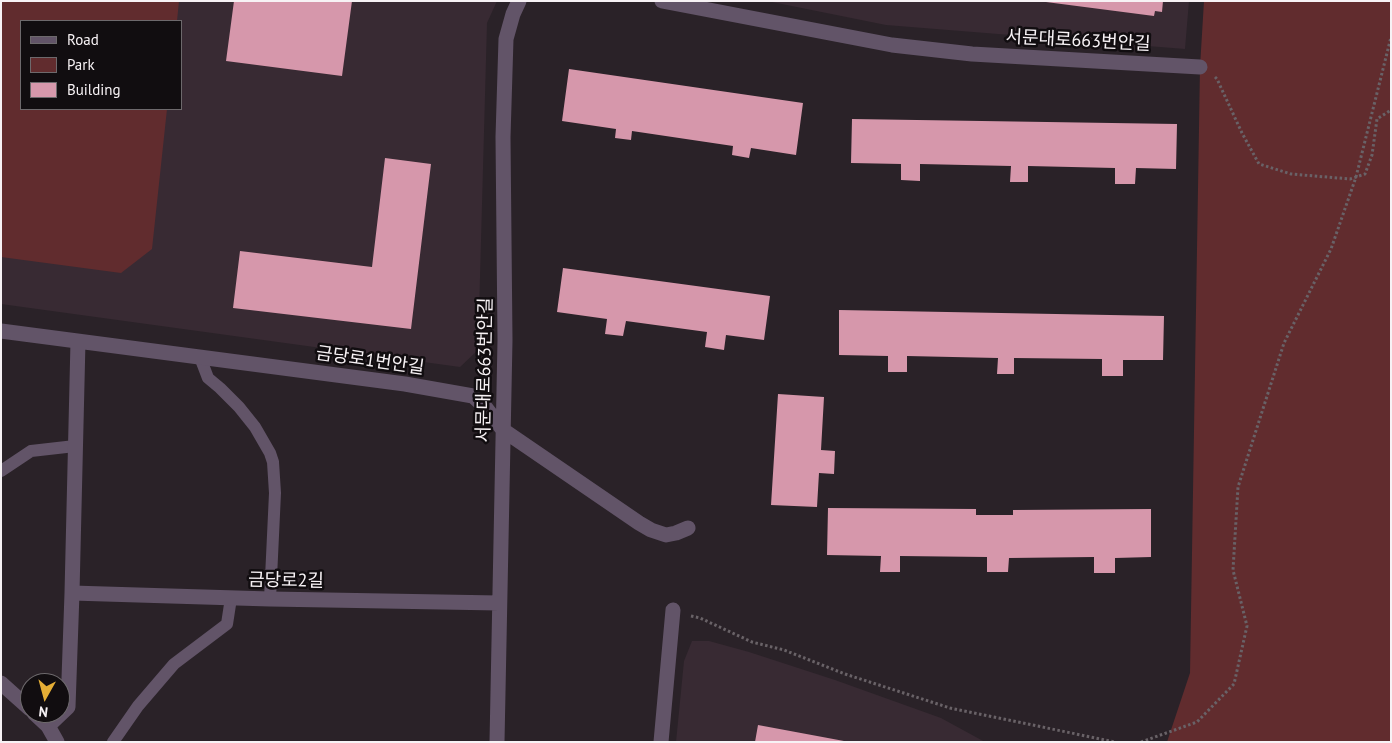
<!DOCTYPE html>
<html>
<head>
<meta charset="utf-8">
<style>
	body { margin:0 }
	#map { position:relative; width:1392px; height:743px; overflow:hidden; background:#2a2228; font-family:"PT Sans",sans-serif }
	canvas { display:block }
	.frame { position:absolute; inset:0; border:2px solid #f7f2f5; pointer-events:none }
	.legend { position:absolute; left:20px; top:20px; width:162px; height:90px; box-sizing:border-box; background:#110d10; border:1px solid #6d696c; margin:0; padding:6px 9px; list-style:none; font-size:15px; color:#f7f2f5 }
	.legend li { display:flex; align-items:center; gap:10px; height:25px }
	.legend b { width:25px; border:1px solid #6d696c }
	.north { position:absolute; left:20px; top:673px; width:50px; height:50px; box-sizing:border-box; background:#110d10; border:1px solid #6d696c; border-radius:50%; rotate:187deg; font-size:14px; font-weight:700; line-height:20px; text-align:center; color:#f7f2f5 }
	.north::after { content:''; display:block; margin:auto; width:18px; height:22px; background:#e4ad35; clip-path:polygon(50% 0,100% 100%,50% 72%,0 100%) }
</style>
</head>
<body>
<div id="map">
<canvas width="1392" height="743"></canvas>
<div class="frame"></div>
<ul class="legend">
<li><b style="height:6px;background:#625468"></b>Road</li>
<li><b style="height:14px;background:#612c2e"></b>Park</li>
<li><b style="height:14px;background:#d697ab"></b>Building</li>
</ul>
<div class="north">N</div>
</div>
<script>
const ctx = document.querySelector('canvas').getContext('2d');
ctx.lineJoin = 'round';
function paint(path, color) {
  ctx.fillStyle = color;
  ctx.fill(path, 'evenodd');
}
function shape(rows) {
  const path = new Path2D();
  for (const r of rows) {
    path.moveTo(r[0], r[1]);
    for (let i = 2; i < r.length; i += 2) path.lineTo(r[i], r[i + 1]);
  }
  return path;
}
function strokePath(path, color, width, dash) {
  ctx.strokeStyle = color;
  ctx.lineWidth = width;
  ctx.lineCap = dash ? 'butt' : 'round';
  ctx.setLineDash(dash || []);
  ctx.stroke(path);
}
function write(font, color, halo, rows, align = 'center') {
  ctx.font = font + ' "PT Sans","Noto Sans KR",sans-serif';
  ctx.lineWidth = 5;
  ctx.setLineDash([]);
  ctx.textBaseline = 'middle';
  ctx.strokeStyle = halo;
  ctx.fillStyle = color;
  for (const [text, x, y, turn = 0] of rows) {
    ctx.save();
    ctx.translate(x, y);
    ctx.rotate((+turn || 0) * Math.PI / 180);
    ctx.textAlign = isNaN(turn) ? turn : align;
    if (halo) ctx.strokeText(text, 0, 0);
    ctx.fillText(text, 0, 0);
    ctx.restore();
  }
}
paint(shape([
	[1,1,497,1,487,23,478,350,460,367,1,304],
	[21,21,181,21,181,109,21,109],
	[767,1,1189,1,1185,49,886,25],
	[692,641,709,641,749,652,835,680,941,718,985,742,676,742,684,661]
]), '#382a33');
paint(shape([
	[1,1,179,1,177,21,21,21,21,109,167,109,152,249,121,273,1,257],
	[1204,1,1391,1,1391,742,1167,742,1190,673,1200,67]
]), '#612c2e');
paint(shape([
	[234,1,352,1,342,76,226,61],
	[1046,1,1163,1,1162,12,1155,11,1154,16,1046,2],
	[569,69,803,103,796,155,751,148,749,158,732,155,733,146,632,131,631,140,615,138,616,129,562,121],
	[852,119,1177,124,1176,169,1136,168,1135,184,1115,184,1115,168,1028,166,1028,182,1010,182,1011,166,920,164,920,181,901,180,901,164,851,163],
	[385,158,431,164,411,329,233,308,240,251,372,267],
	[563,268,770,296,764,340,726,335,724,350,705,347,707,332,626,321,623,336,605,334,607,319,557,312],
	[839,310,1164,316,1163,360,1123,360,1123,376,1102,376,1102,359,1014,358,1014,374,997,374,998,358,907,356,907,372,888,372,888,356,839,355],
	[778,394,824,397,821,450,835,451,834,474,819,473,817,507,771,505],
	[828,508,976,509,976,515,1013,515,1013,510,1151,509,1151,557,1115,558,1115,573,1094,573,1094,557,1009,558,1008,572,987,572,987,557,900,556,900,572,880,572,881,556,827,555],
	[758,725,844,741,844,742,755,742]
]), '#d697ab');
strokePath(shape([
	[1215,77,1217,79,1242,133,1259,164,1291,174,1350,179,1365,174,1372,155,1377,119,1391,110],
	[691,616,700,618,752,642,784,650,845,674,950,708,1115,742],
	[1141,742,1197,722,1234,684,1247,626,1233,570,1238,487,1284,343,1331,249,1356,177,1391,37]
]), '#696267', 3, [2.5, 2.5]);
strokePath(shape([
	[200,357,208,378,220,388,239,407,255,427,270,453,273,462,275,493,270,599],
	[1,471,31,451,75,446],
	[113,742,138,706,174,664,227,624,231,598]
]), '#625468', 12);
strokePath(shape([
	[662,1,892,45,972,54,1200,67],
	[1,331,405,384,473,396,486,408,503,430,639,523,651,530,666,535,676,533,688,528],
	[72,593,270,599,499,603],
	[1,683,30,709],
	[34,713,48,726,57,742],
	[48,726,68,707,72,593,78,341],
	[497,742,505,340,503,137,506,39,513,14,519,1],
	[661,742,673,610]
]), '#625468', 15);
write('18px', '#f7f2f5', '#110d10', [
	["서문대로663번안길",1078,41,3],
	["금당로1번안길",370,361,8],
	["서문대로663번안길",485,370,-89],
	["금당로2길",286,581,1]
]);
</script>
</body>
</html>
